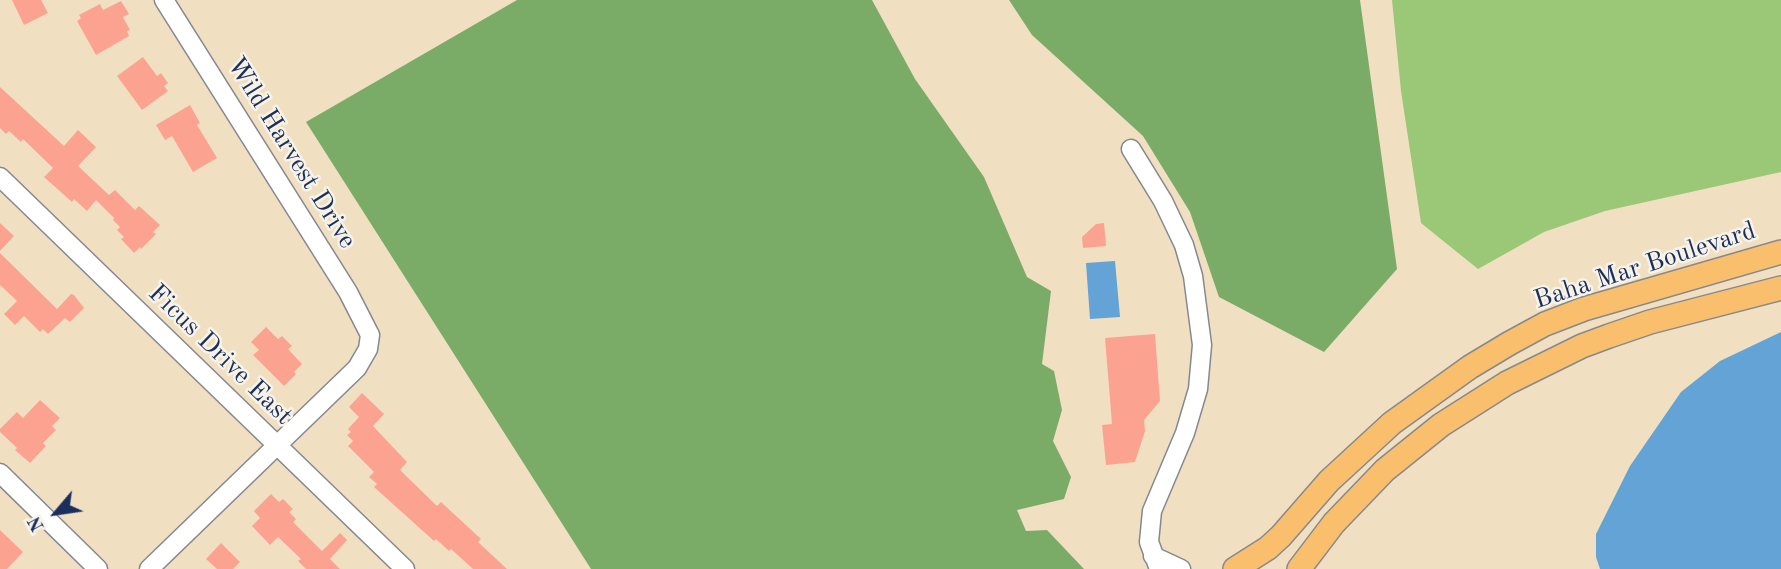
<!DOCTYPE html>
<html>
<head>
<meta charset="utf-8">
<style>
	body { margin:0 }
	#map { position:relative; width:1781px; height:569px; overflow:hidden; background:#f0e0c1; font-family:"Old Standard TT",serif }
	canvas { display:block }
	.north { position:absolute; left:21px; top:478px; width:70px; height:70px; -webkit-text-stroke:5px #f7f3e8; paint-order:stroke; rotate:241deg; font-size:19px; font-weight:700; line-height:28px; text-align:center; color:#1b2f5e }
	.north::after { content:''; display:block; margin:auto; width:24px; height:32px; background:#1b2f5e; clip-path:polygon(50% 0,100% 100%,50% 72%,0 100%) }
</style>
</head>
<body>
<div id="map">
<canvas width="1781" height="569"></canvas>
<div class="north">N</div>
</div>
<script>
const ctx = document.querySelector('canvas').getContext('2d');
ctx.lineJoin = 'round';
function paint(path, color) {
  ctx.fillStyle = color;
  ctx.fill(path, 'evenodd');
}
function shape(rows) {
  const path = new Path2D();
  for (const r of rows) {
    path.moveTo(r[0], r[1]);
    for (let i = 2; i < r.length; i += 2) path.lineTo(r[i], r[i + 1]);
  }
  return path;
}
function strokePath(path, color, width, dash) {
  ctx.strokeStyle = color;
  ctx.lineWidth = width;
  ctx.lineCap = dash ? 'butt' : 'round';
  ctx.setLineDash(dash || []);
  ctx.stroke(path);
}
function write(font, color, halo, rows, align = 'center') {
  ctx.font = font + ' "Old Standard TT",serif';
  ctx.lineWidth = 5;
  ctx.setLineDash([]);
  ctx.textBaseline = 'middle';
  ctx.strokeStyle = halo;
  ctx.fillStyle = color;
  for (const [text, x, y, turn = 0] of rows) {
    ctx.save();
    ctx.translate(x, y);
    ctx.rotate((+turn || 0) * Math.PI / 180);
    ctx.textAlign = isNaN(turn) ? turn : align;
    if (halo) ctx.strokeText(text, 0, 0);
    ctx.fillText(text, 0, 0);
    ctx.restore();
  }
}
paint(shape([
	[1392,0,1781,0,1781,172,1605,211,1544,232,1478,269,1421,223,1401,91]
]), '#9ac876');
paint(shape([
	[517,0,872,0,915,79,984,177,1027,277,1051,291,1042,364,1054,371,1062,410,1053,441,1071,477,1064,499,1017,510,1026,531,1047,530,1084,569,591,569,306,122],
	[1009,0,1360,0,1397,269,1324,352,1219,297,1190,212,1143,136,1032,35]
]), '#7bac67');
paint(shape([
	[1115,261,1120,317,1090,319,1086,263],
	[1781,332,1781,569,1600,569,1596,557,1596,534,1630,466,1681,392,1720,361]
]), '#63a3d6');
paint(shape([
	[12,0,41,0,48,13,24,25],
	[121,1,129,14,123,17,130,30,127,31,129,36,96,55,77,21,81,18,79,15,100,4,103,10],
	[143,57,157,76,161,73,168,83,164,86,168,91,142,110,117,76],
	[0,87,64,146,78,130,96,147,78,166,109,195,115,190,135,210,139,206,160,225,153,232,156,234,141,249,140,247,134,253,121,239,124,237,117,230,120,227,113,220,114,218,96,200,87,211,74,199,72,202,44,177,53,168,23,139,21,142,9,131,6,134,0,128],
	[190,105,200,123,197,125,217,158,193,172,172,136,165,140,156,125],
	[0,223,14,236,0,251],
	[1104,223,1106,246,1083,248,1082,237,1096,224],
	[0,253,57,309,71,294,74,295,84,308,70,322,65,318,48,334,43,329,40,332,24,316,15,325,4,314,17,301,0,285],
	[266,327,278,339,282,336,292,346,288,349,302,364,294,372,296,374,284,386,253,355,259,350,251,342],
	[1155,334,1160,401,1144,420,1145,431,1135,462,1106,465,1102,425,1112,424,1105,338],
	[362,393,384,414,373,426,407,462,400,470,437,506,441,502,481,539,478,542,507,569,473,569,451,549,449,551,436,539,434,541,374,487,377,484,369,477,374,472,348,446,353,441,347,435,351,432,348,429,359,417,349,407],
	[40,400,60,418,52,426,56,430,43,443,46,446,30,463,15,450,17,448,0,432,0,429,17,412,23,418],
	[271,494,279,502,283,499,293,509,289,512,296,519,293,522,322,551,340,533,347,540,330,559,340,569,306,569,298,561,301,559,278,537,270,545,252,526,260,518,254,511],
	[0,530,23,552,7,569,0,569],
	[221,543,240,562,233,569,217,569,206,559]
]), '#fba390');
const minor = shape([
	[1131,149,1163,201,1184,245,1193,276,1202,345,1198,389,1185,433,1152,511,1149,542,1159,569],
	[0,177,405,569],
	[0,473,98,569],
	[1153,556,1181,569],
	[149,569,357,368,368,349,370,335,348,292,164,0]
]);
const major = shape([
	[1235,569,1268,548,1281,536,1329,481,1392,423,1470,367,1510,343,1545,324,1584,309,1781,252],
	[1299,569,1334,523,1385,470,1441,425,1507,383,1582,346,1609,336,1650,322,1781,288]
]);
strokePath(minor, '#868890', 21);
strokePath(major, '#868890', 26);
strokePath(minor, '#fff', 18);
strokePath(major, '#f9bf6d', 23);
write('26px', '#1b2f5e', '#f7f3e8', [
	["Wild Harvest Drive",291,153,58],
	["Baha Mar Boulevard",1645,266,-18],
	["Ficus Drive East",220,355,44]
]);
</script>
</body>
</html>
